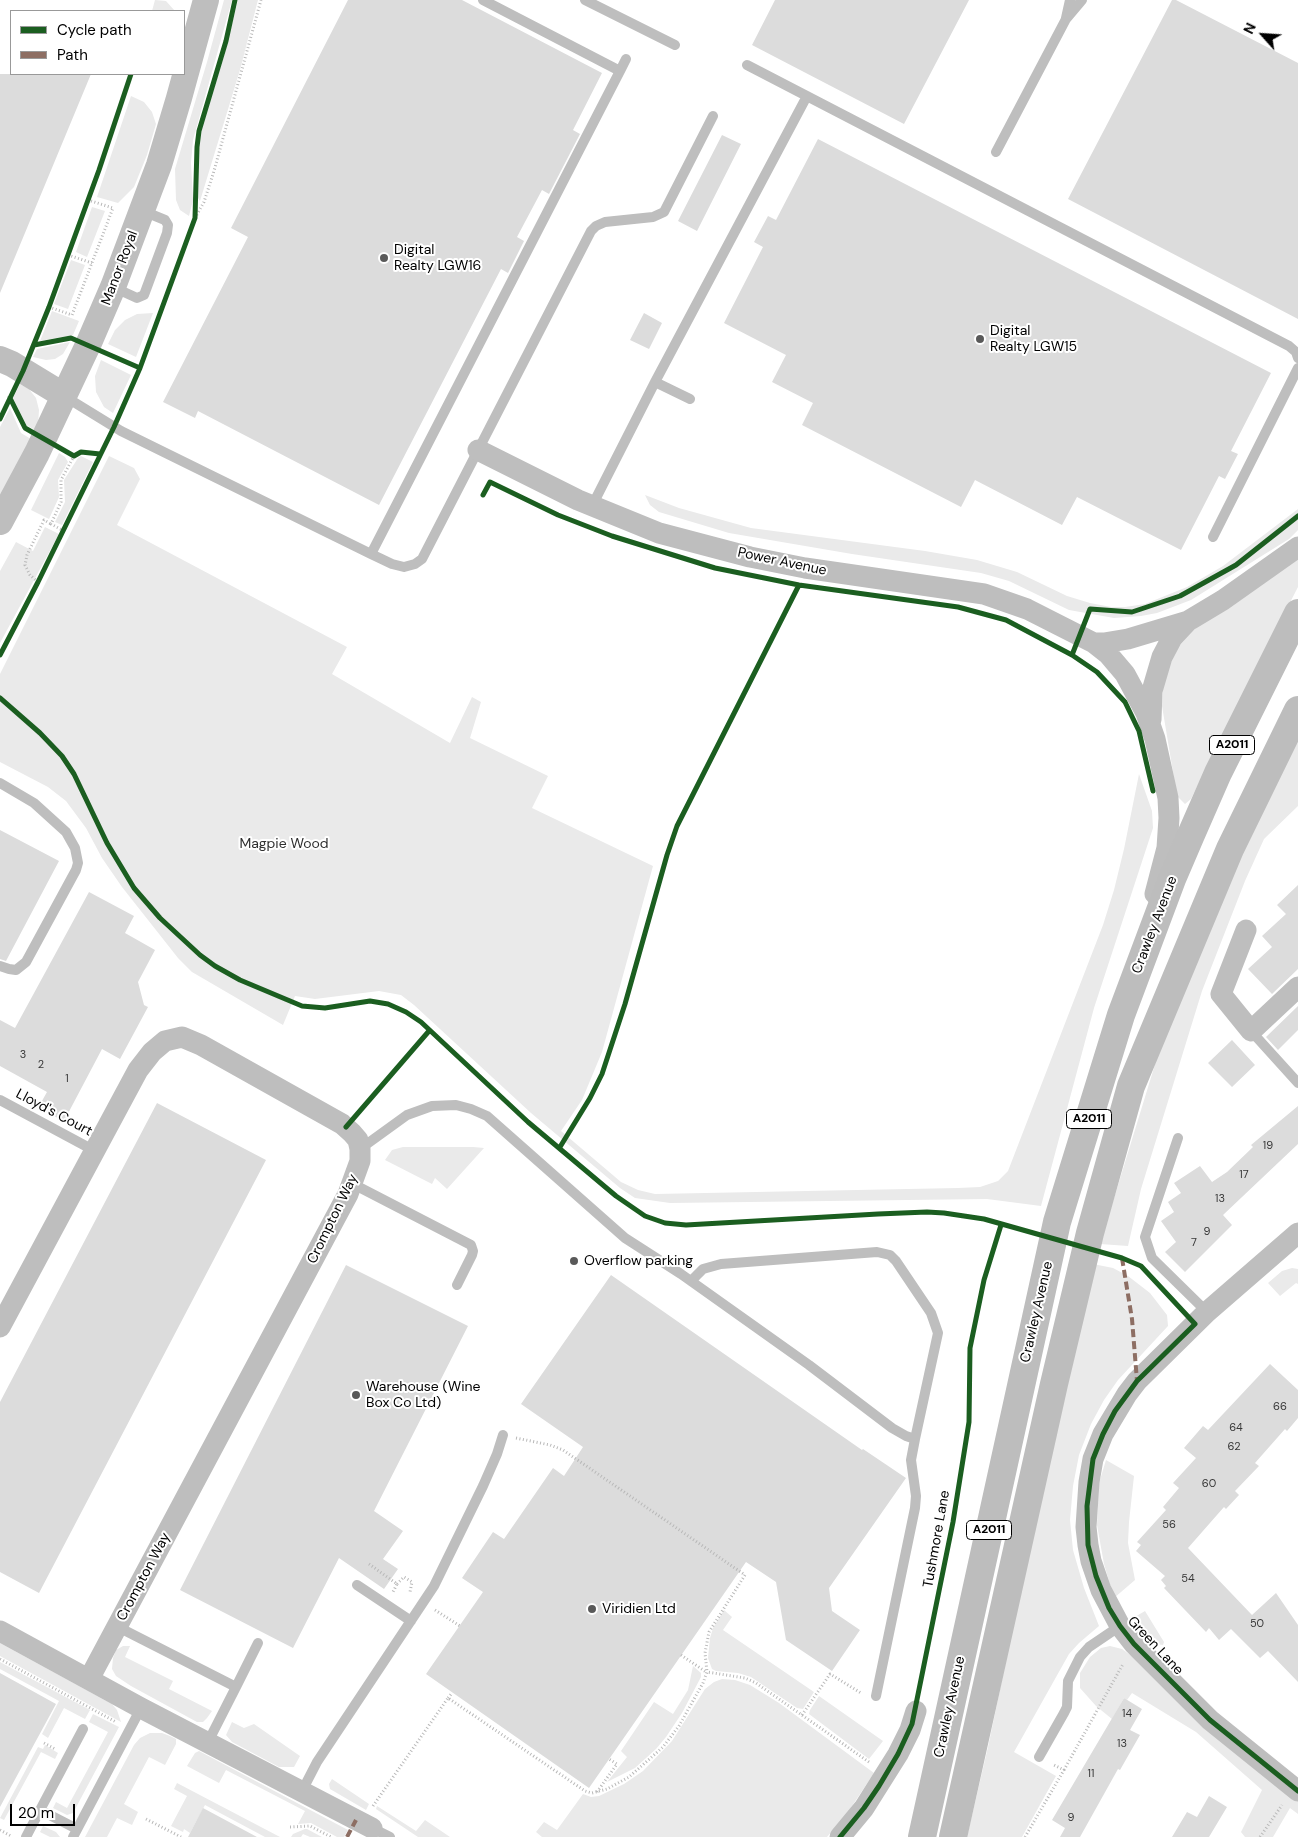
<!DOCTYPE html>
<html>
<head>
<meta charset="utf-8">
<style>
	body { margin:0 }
	#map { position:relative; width:1298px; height:1837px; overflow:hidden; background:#fff; font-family:"DM Sans",sans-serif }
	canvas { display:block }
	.legend { position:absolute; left:10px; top:10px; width:175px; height:65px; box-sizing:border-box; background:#fff; border:1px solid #999; margin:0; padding:6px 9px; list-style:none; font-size:15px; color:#000 }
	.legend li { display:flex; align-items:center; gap:10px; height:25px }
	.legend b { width:25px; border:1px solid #999 }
	.north { position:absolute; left:1238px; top:10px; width:50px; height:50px; -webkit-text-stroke:4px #fff; paint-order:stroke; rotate:296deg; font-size:14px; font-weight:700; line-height:20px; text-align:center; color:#000 }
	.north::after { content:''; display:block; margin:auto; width:18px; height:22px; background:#000; clip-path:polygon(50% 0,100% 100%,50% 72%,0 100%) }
	.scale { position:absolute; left:10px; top:1804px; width:65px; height:22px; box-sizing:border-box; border:2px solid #000; border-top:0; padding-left:6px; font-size:15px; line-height:18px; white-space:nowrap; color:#000; -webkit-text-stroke:4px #fff; paint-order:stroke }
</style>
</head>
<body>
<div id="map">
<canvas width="1298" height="1837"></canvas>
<ul class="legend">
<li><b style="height:6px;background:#1b5e20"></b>Cycle path</li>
<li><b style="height:6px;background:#8d6e63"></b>Path</li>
</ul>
<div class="north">N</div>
<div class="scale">20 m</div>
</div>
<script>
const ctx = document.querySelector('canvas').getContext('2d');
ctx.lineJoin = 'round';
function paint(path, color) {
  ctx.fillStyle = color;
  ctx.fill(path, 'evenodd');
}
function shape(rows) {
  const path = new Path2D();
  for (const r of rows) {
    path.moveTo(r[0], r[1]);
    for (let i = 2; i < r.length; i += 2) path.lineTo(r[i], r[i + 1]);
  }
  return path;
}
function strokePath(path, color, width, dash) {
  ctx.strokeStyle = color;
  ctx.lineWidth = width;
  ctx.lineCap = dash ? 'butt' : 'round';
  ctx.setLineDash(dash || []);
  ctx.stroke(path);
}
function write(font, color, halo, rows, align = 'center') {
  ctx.font = font + ' "DM Sans",sans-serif';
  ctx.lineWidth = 4;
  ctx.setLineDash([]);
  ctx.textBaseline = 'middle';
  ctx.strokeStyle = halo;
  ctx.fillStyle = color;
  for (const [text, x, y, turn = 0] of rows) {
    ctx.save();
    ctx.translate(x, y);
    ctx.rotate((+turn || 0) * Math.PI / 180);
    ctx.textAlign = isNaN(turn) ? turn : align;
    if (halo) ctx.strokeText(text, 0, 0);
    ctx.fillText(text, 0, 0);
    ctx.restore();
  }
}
paint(shape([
	[155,0,166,1,175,11,152,11],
	[224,0,232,0,193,140,191,163,193,200,189,216,180,210,176,200,175,169,207,62],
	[238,0,258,0,240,70,200,201,198,198,199,144,202,127,224,56],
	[131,96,144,102,152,112,156,124,147,155,134,187,118,203,97,197],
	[92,207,105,211,87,257,76,252],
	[71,260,85,265,68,309,54,304],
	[52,311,79,321,73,335,40,341],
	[153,313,136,357,108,344,115,330,125,320,137,314],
	[70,342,63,354,55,359,46,360,33,357,37,349],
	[101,360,131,375,113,413,104,407,96,392,95,376],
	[20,384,29,389,36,398,39,410,38,425,35,430,26,425,13,398],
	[10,408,21,433,31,439,0,498,0,427],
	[59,453,65,457,68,462,58,480,59,497,49,519,31,510],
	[81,456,93,462,62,525,55,522,65,502,64,480,78,458],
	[109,456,134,468,140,479,117,525,347,647,332,674,450,743,472,697,481,702,470,738,548,776,532,808,653,866,602,1052,582,1100,561,1131,621,1182,638,1190,655,1194,958,1188,980,1187,998,1181,1008,1171,1103,925,1114,890,1124,849,1139,774,1152,811,1153,828,1094,1008,1041,1206,987,1199,670,1203,635,1198,620,1188,531,1113,414,1005,401,995,379,991,315,999,295,996,283,1025,192,972,178,958,122,887,102,858,86,828,66,801,48,787,0,762,0,674],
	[645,495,679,508,751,528,925,551,977,560,1017,572,1067,596,1090,603,1111,607,1125,607,1145,604,1187,587,1223,566,1298,509,1298,530,1289,539,1191,600,1157,613,1141,616,1114,618,1069,610,1009,581,981,573,852,554,729,533,659,512,650,505],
	[45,527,59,534,0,643,0,571,16,542,33,551],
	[1298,555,1298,587,1233,713,1191,799,1185,804,1177,796,1162,706,1163,684,1176,649,1198,626],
	[1298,728,1298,806,1264,839,1245,881,1202,991,1141,1189,1128,1246,1100,1244,1164,1035,1190,969],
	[403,1147,473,1147,484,1148,447,1189,435,1178,432,1184,385,1160,392,1150],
	[1093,1264,1113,1268,1128,1276,1150,1293,1167,1315,1168,1326,1118,1380,1104,1400,1091,1424,1079,1455,1073,1486,1070,1520,1073,1550,1084,1588,1099,1626,1079,1643,1069,1654,1014,1752,1056,1776,1022,1837,967,1837,988,1747,1063,1389],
	[1292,1268,1298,1269,1298,1284,1296,1283,1280,1296,1268,1283,1282,1271],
	[1106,1460,1134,1476,1129,1522,1128,1543,1135,1580,1114,1598,1104,1564,1097,1525,1099,1483],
	[724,1610,732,1617,723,1630,814,1692,803,1709,797,1708,751,1677,738,1673,716,1671,712,1669,708,1658,710,1638,713,1628],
	[1145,1611,1164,1642,1163,1645,1156,1644,1133,1618],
	[0,1643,112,1704,117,1710,121,1722,0,1656],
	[123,1646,130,1646,125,1657,173,1681,169,1689,212,1711,207,1718,203,1722,197,1722,131,1686,116,1676,112,1669,113,1658,116,1650],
	[1110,1646,1122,1649,1133,1657,1298,1797,1298,1814,1290,1808,1273,1837,1245,1837,1241,1832,1262,1790,1196,1732,1132,1693,1127,1700,1124,1698,1112,1719,1096,1706,1080,1688,1080,1673,1090,1657,1101,1648],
	[0,1662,90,1710,85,1719,64,1708,48,1738,42,1734,59,1701,0,1669],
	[693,1666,701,1673,701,1677,682,1713,666,1737,656,1749,635,1768,607,1782,627,1757,621,1751,654,1702,673,1714,688,1690],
	[722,1679,735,1680,750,1685,779,1703,874,1773,848,1812,827,1837,542,1837,536,1832,544,1822,557,1830,583,1794,591,1797,599,1796,624,1784,643,1771,672,1741,705,1689,714,1682],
	[819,1696,883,1741,869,1759,809,1714,810,1710],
	[93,1714,119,1727,73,1813,67,1815,53,1808,56,1802,67,1808,108,1732,89,1722],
	[232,1722,244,1728,254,1724,300,1756,294,1767,279,1767,232,1742,226,1735],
	[150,1733,162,1733,170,1736,176,1739,176,1744,165,1765,149,1757,124,1804,138,1812,132,1825,117,1818,107,1837,85,1837,134,1745,140,1738],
	[45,1745,58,1753,55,1759,41,1752,4,1820,0,1818,38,1747,43,1749],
	[199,1751,348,1830,344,1837,337,1837,311,1823,298,1824,305,1811,226,1770,219,1783,187,1766,195,1753],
	[332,1779,369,1804,366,1810,330,1789,329,1784],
	[177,1783,280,1837,265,1837,205,1805,190,1833,184,1829,183,1832,171,1826,187,1796,174,1789],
	[377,1806,416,1831,425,1820,450,1837,418,1837,376,1809],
	[43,1826,56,1832,60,1837,50,1837,40,1832],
	[305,1829,307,1829,322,1837,310,1837,303,1834,301,1837,291,1837,293,1834]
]), '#eaeaea');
paint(shape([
	[348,0,462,0,602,73,573,130,580,134,549,194,542,190,517,237,524,241,508,273,501,269,379,505,198,411,195,418,163,402,248,237,231,228],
	[775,0,969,0,904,124,752,45],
	[1172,0,1176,0,1298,63,1298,319,1068,199],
	[0,74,91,74,0,293],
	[722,135,741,144,697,231,678,221],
	[818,139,1271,373,1231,451,1238,454,1225,479,1219,476,1181,550,1077,497,1062,525,975,480,961,507,802,425,813,403,772,382,786,355,724,323,763,247,754,242,768,216,776,220],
	[644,313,662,323,649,349,630,340],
	[0,830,59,861,6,961,0,959],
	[1298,885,1298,969,1272,994,1248,969,1272,947,1262,936,1286,914,1277,905],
	[89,892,134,916,125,933,155,950,138,982,144,1005,148,1007,120,1059,102,1049,64,1121,38,1108,47,1092,0,1066,0,1020,15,1028],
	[1298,1006,1298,1030,1278,1050,1266,1037],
	[1232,1040,1255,1065,1232,1087,1208,1063],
	[157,1103,266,1160,39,1593,0,1572,0,1402],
	[1298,1106,1298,1144,1223,1215,1232,1225,1185,1272,1165,1252,1176,1242,1161,1221,1174,1212,1168,1202,1181,1193,1174,1183,1200,1166,1212,1182,1227,1172,1253,1147,1251,1145],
	[346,1265,468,1326,374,1511,403,1531,383,1559,398,1569,384,1589,339,1558,293,1648,180,1590],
	[611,1275,862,1450,863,1449,906,1478,829,1588,832,1611,860,1630,832,1671,786,1640,776,1582,746,1562,589,1788,426,1674,483,1592,462,1578,493,1532,504,1539,553,1468,564,1476,583,1447,521,1404],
	[1270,1364,1298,1390,1298,1418,1287,1431,1285,1429,1255,1463,1259,1466,1235,1491,1239,1495,1226,1509,1224,1507,1188,1548,1252,1615,1276,1593,1298,1625,1298,1682,1268,1651,1260,1658,1231,1629,1219,1640,1209,1628,1206,1632,1164,1588,1166,1586,1161,1580,1165,1576,1136,1551,1141,1545,1137,1542,1166,1510,1163,1507,1179,1488,1173,1483,1196,1458,1184,1448,1203,1426,1208,1430],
	[0,1673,56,1704,0,1807],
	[1124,1698,1142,1709,1130,1730,1140,1735,1120,1770,1118,1769,1080,1837,1060,1837,1065,1828,1052,1820],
	[1209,1796,1227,1807,1209,1837,1172,1837,1187,1812,1197,1817],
	[203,1808,257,1837,188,1837]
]), '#dcdcdc');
strokePath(shape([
	[195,218,204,202,214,171,261,0],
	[68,255,92,263],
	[49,307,72,315,113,208,88,200],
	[64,531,51,524,61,502,61,480,74,456],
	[38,582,30,575,25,565,27,555,44,520,51,524],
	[516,1438,550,1445,563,1450,745,1575,709,1632,705,1653,707,1672],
	[369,1564,397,1584,393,1592],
	[397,1584,404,1577,412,1582,410,1592],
	[435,1610,460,1626],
	[681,1655,706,1672],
	[0,1659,116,1722],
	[448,1698,452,1693],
	[802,1715,830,1674,861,1693],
	[44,1743,55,1749],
	[1064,1770,1123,1664],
	[597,1792,617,1764,609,1759],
	[373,1806,448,1698,585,1791,592,1793,607,1789,629,1777,663,1747,679,1726,703,1683,707,1672,745,1678,756,1683,869,1762],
	[146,1819,181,1837],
	[290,1827,310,1826,331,1837],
	[0,1830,11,1836],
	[1025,1837,1064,1770,1052,1764],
	[1260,1837,1282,1805]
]), '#b8b8b8', 3, [1, 2.5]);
strokePath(shape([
	[585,0,675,45],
	[1066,18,1070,0],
	[747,65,1289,346,1296,352,1298,358],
	[620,71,626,59],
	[996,152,1066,19,1082,0],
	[113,287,137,298,144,295,167,233,168,225,165,220,143,211],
	[655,382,690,399],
	[64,396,121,431,371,554,620,71,483,0],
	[592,506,655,382,807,96],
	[1213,537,1298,368],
	[371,554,392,564,404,567,415,564,422,559,591,231,596,226,605,222,653,217,664,212,713,116],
	[0,783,34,803,66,832,75,848,78,863,76,870,26,962,16,970,9,969,0,966],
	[1251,1031,1298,1083],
	[0,1100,95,1151],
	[1178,1138,1145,1237,1152,1258,1207,1312],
	[360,1149,407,1115,432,1106,456,1105,471,1109,487,1116,625,1238,681,1274,809,1365,892,1428,906,1436,915,1439,938,1333,931,1313,896,1261,890,1255,877,1252,721,1264,703,1269,691,1281],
	[353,1184,471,1245,473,1251,472,1255,457,1285],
	[357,1585,411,1621],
	[118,1627,236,1687,258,1643],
	[876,1696,915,1508,916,1496,911,1460,915,1439],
	[208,1742,236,1687],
	[1039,1757,1064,1713,1067,1707,1068,1681,1080,1657,1089,1647,1120,1626],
	[301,1793,317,1762,434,1586,483,1486,497,1454,503,1435],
	[40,1810,83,1729],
	[372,1828,390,1837],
	[26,1837,40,1810,77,1829],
	[73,1837,141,1708]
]), '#bebebe', 10);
strokePath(shape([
	[478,450,578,500,659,533,750,557,805,568,984,594,1027,609,1094,643,1108,654,1125,674,1146,713,1155,739,1168,798,1169,818,1167,848,1155,894],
	[1094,643,1104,643,1128,639,1188,621,1223,600,1298,547],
	[1151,720,1152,691,1162,657,1172,638,1188,621],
	[1246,930,1221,994,1251,1031,1298,987],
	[1298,1233,1207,1312,1137,1381,1127,1394,1103,1434,1093,1459,1089,1482,1086,1527,1088,1545,1091,1561,1101,1590,1120,1626,1134,1644,1210,1720,1298,1791],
	[0,1327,138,1070,152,1052,165,1041,182,1037,201,1045,342,1124,352,1133,358,1140,360,1149,360,1161,348,1194,89,1679],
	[0,1631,141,1708,372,1828],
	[840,1837,864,1808,898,1754,910,1730,916,1711]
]), '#bebebe', 21);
strokePath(shape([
	[0,359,12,364,63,395],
	[0,522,37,453,88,345,113,287,159,165,179,98,206,0]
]), '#bebebe', 26);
strokePath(shape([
	[922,1837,1057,1222,1121,1015,1172,879,1190,837,1218,773,1298,613],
	[953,1837,1054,1384,1090,1233,1131,1086,1230,849,1298,710]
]), '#bdbdbd', 28);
strokePath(shape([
	[1122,1258,1132,1319,1137,1381],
	[347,1837,356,1820]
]), '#8d6e63', 4, [8, 4]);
strokePath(shape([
	[34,345,71,338,140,368],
	[10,398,25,428,74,456,81,452,100,454],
	[0,419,23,371,49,307,99,170,131,74],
	[483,495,490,482,558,515,612,536,715,568,799,585,958,607,1006,620,1072,655,1097,672,1125,702,1139,731,1153,791],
	[0,655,38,582,114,427,140,368,195,218,197,147,199,131,226,41,235,0],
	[1072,655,1090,609,1132,612,1180,596,1236,565,1298,516],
	[0,698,40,733,62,756,74,774,107,843,134,888,160,918,200,955,215,966,240,980,302,1006,325,1008,370,1001,388,1004,406,1012,421,1022,528,1122,616,1196,645,1216,665,1223,686,1225,878,1214,927,1212,944,1213,984,1219,1122,1258,1141,1266,1195,1324,1137,1381,1115,1411,1103,1434,1093,1459,1087,1506,1088,1545,1096,1576,1109,1608,1120,1626,1134,1644,1210,1720,1298,1791],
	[346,1127,429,1031],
	[560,1147,590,1098,602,1074,625,1004,667,855,677,826,799,585],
	[840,1837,864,1808,879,1786,898,1754,912,1724,953,1522,969,1422,970,1348,984,1280,1001,1225]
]), '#1b5e20', 5);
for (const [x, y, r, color] of [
	[384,258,5,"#595959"],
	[980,339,5,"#595959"],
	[574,1261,5,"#595959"],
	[356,1395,5,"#595959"],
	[592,1609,5,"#595959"]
]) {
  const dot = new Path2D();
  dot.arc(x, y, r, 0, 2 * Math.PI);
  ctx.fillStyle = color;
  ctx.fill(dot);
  strokePath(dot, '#fff', 2);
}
write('11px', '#373737', null, [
	["3",23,1055],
	["2",41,1065],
	["1",67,1079],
	["19",1268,1146],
	["17",1244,1175],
	["13",1220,1199],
	["9",1207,1232],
	["7",1194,1243],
	["66",1280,1407],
	["64",1236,1428],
	["62",1234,1447],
	["60",1209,1484],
	["56",1169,1525],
	["54",1188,1579],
	["50",1257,1624],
	["14",1127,1714],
	["13",1122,1744],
	["11",1091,1774],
	["9",1071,1818]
]);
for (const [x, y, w] of [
	[1232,745,45],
	[1089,1119,45],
	[989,1530,45]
]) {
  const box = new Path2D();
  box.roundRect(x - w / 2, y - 9.5, w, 19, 4);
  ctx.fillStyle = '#fff';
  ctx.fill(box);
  strokePath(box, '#000', 1);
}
write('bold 12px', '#000', null, [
	["A2011",1232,745],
	["A2011",1089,1119],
	["A2011",989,1530]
]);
write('14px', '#000', '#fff', [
	["Digital",394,250],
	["Realty LGW16",394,266],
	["Digital",990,331],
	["Realty LGW15",990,347],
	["Overflow parking",584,1261],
	["Warehouse (Wine",366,1387],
	["Box Co Ltd)",366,1403],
	["Viridien Ltd",602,1609]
], 'left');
write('14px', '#000', '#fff', [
	["Manor Royal",120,268,-69],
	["Power Avenue",782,562,12],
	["Crawley Avenue",1155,925,-69],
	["Lloyd's Court",54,1113,28],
	["Crompton Way",333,1219,-64],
	["Crawley Avenue",1037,1312,-77],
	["Tushmore Lane",937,1539,-80],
	["Crompton Way",144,1577,-62],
	["Green Lane",1155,1646,47],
	["Crawley Avenue",950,1707,-78]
]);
write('14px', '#2f2f2f', '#fff', [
	["Magpie Wood",284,844]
]);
</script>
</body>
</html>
